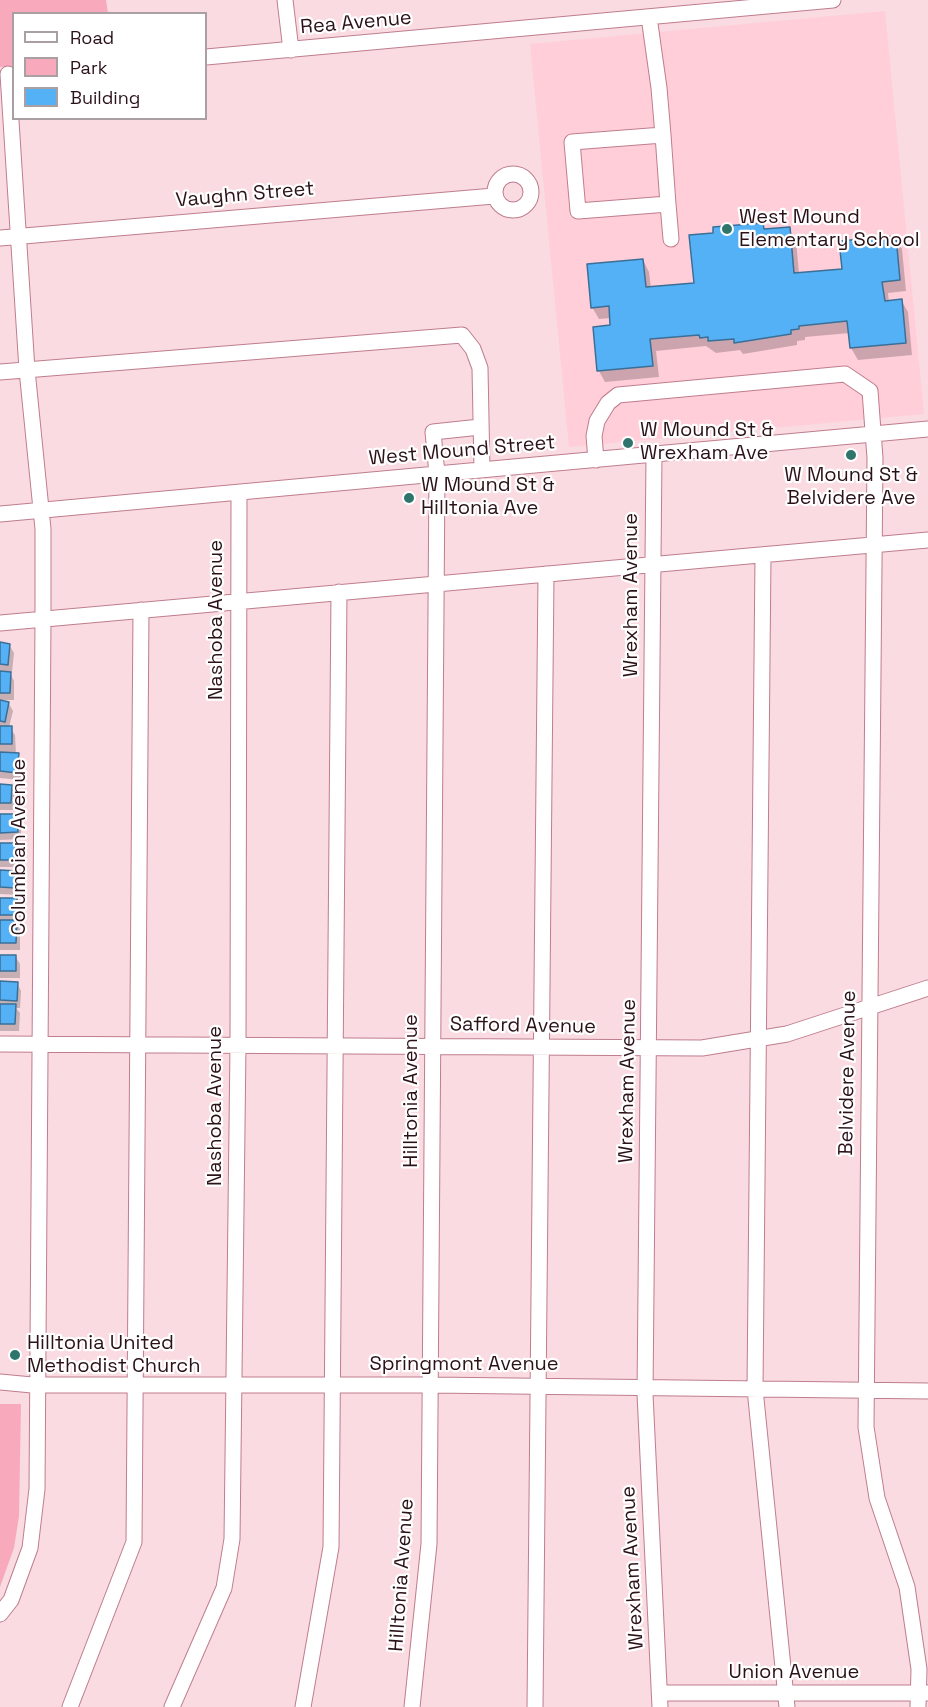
<!DOCTYPE html>
<html>
<head>
<meta charset="utf-8">
<style>
	body { margin:0 }
	#map { position:relative; width:928px; height:1707px; overflow:hidden; background:#f9dbe1; font-family:"Space Grotesk",sans-serif }
	canvas { display:block }
	.legend { position:absolute; left:12px; top:12px; width:195px; height:108px; box-sizing:border-box; background:#fff; border:2px solid #aaa0a3; margin:0; padding:8px 10px; list-style:none; font-size:18px; color:#2b1219 }
	.legend li { display:flex; align-items:center; gap:12px; height:30px }
	.legend b { width:30px; border:2px solid #aaa0a3 }
</style>
</head>
<body>
<div id="map">
<canvas width="928" height="1707"></canvas>
<ul class="legend">
<li><b style="height:8px;background:#fff"></b>Road</li>
<li><b style="height:16px;background:#f8aabc"></b>Park</li>
<li><b style="height:16px;background:#55b1f5"></b>Building</li>
</ul>
</div>
<script>
const ctx = document.querySelector('canvas').getContext('2d');
ctx.lineJoin = 'round';
function paint(path, color) {
  ctx.fillStyle = color;
  ctx.fill(path, 'evenodd');
}
function shape(rows) {
  const path = new Path2D();
  for (const r of rows) {
    if (r.length === 3) {
      path.moveTo(r[0] + r[2], r[1]);
      path.arc(r[0], r[1], r[2], 0, 2 * Math.PI);
      continue;
    }
    path.moveTo(r[0], r[1]);
    for (let i = 2; i < r.length; i += 2) path.lineTo(r[i], r[i + 1]);
  }
  return path;
}
function strokePath(path, color, width, dash) {
  ctx.strokeStyle = color;
  ctx.lineWidth = width;
  ctx.lineCap = dash ? 'butt' : 'round';
  ctx.setLineDash(dash || []);
  ctx.stroke(path);
}
function write(font, color, halo, rows, align = 'center') {
  ctx.font = font + ' "Space Grotesk",sans-serif';
  ctx.lineWidth = 4.5;
  ctx.setLineDash([]);
  ctx.textBaseline = 'middle';
  ctx.strokeStyle = halo;
  ctx.fillStyle = color;
  for (const [text, x, y, turn = 0] of rows) {
    ctx.save();
    ctx.translate(x, y);
    ctx.rotate((+turn || 0) * Math.PI / 180);
    ctx.textAlign = isNaN(turn) ? turn : align;
    if (halo) ctx.strokeText(text, 0, 0);
    ctx.fillText(text, 0, 0);
    ctx.restore();
  }
}
paint(shape([
	[885,11,924,414,569,447,530,44]
]), '#ffced9');
paint(shape([
	[0,0,106,0,108,13,14,14,13,66,0,67],
	[0,1404,21,1404,19,1516,14,1548,0,1587]
]), '#f8aabc');
paint(shape([
	[762,225,766,231,789,229,796,240,799,274,843,270,895,237,902,249,906,291,888,293,889,302,901,300,908,312,912,355,858,360,851,348,850,333,805,337,805,340,797,341,797,345,743,354,740,350,716,353,706,346,656,351,659,377,605,382,599,371,612,327,611,318,599,319,592,307,643,260,649,272,651,288,696,284,715,235],
	[0,644,9,645,14,653,12,672,9,671,14,681,14,700,0,700],
	[0,701,9,704,13,711,9,727,15,735,16,754,22,762,21,780,0,778],
	[0,786,11,786,15,794,15,810,0,810],
	[16,815,21,823,21,839,0,840,0,816],
	[0,844,16,845,21,852,20,867,0,867],
	[0,871,16,872,21,880,20,895,0,894],
	[0,899,16,899,21,907,20,922,16,922,20,929,20,950,0,950],
	[15,956,20,964,20,978,0,978,0,957],
	[0,982,17,983,21,991,20,1008,16,1008,20,1013,19,1031,0,1031]
]), '#0003');
const building = shape([
	[763,223,764,229,790,227,794,273,842,269,839,241,896,236,900,280,882,282,885,301,902,299,906,343,850,348,847,321,799,326,799,329,791,330,791,334,734,343,734,339,708,341,708,337,700,338,699,335,650,339,653,366,597,371,593,327,610,325,609,306,591,308,587,264,643,259,646,287,694,283,689,235,713,233,713,227,763,223],
	[0,642,10,644,8,665,0,664,0,642],
	[0,671,11,672,10,693,0,693,0,671],
	[0,700,9,702,5,722,0,721,0,700],
	[0,726,12,726,12,744,0,744,0,726],
	[0,752,19,753,17,773,0,771,0,752],
	[0,784,12,785,11,803,0,803,0,784],
	[0,814,17,814,18,832,0,833,0,814],
	[0,843,17,843,17,860,0,860,0,843],
	[0,870,17,871,16,888,0,887,0,870],
	[0,898,17,898,17,915,0,915,0,898],
	[0,920,17,920,16,943,0,943,0,920],
	[0,955,16,955,16,971,0,971,0,955],
	[0,981,18,982,17,1001,0,1000,0,981],
	[0,1004,16,1004,15,1024,0,1024,0,1004]
]);
paint(building, '#55b1f5');
strokePath(building, '#3a6f97', 1.5);
const minor = shape([
	[285,0,291,50],
	[649,17,659,88,663,135,668,204,578,211,572,142,663,135],
	[206,57,833,0],
	[513,192,18],
	[668,204,671,239],
	[0,238,494,196],
	[0,372,462,335,473,349,480,368,482,470],
	[654,455,645,1394,660,1707],
	[596,460,594,436,597,421,608,403,618,395,845,374,870,391,875,458,866,1427,877,1498,907,1587,919,1669,918,1707],
	[0,514,928,429],
	[763,555,755,1389,787,1707],
	[0,623,928,540],
	[0,1044,702,1048,787,1034,928,988],
	[0,1382,32,1385,431,1385,928,1391],
	[0,1614,11,1600,30,1548,37,1489,43,619,43,529,27,370,8,74],
	[660,1693,927,1693],
	[70,1707,134,1542,141,610],
	[172,1707,224,1588,232,1539,238,1045,239,493],
	[303,1707,331,1547,339,592],
	[412,1707,429,1544,437,474,433,432,480,427],
	[535,1707,546,574]
]);
strokePath(minor, '#bf7d8d', 17);
strokePath(minor, '#fff', 15);
for (const [x, y, r, color] of [
	[727,229,6,"#2f756c"],
	[628,443,6,"#2f756c"],
	[851,455,6,"#2f756c"],
	[409,498,6,"#2f756c"],
	[15,1355,6,"#2f756c"]
]) {
  const dot = new Path2D();
  dot.arc(x, y, r, 0, 2 * Math.PI);
  ctx.fillStyle = color;
  ctx.fill(dot);
  strokePath(dot, '#fff', 2);
}
write('20px', '#2b1219', '#fff', [
	["Rea Avenue",356,23,-5],
	["Vaughn Street",245,195,-5],
	["West Mound Street",462,451,-5],
	["Wrexham Avenue",632,595,-90],
	["Nashoba Avenue",217,620,-90],
	["Columbian Avenue",20,847,-90],
	["Safford Avenue",523,1026,1],
	["Belvidere Avenue",848,1073,-89],
	["Wrexham Avenue",628,1081,-89],
	["Hilltonia Avenue",412,1091,-90],
	["Nashoba Avenue",216,1106,-90],
	["Springmont Avenue",464,1365],
	["Wrexham Avenue",633,1568,-93],
	["Hilltonia Avenue",402,1575,-86],
	["Union Avenue",794,1673]
]);
write('20px', '#2b1219', '#fff', [
	["West Mound",739,218],
	["Elementary School",739,241],
	["W Mound St &",640,431],
	["Wrexham Ave",640,454],
	["W Mound St &",851,476,"center"],
	["Belvidere Ave",851,499,"center"],
	["W Mound St &",421,486],
	["Hilltonia Ave",421,509],
	["Hilltonia United",27,1344],
	["Methodist Church",27,1367]
], 'left');
</script>
</body>
</html>
